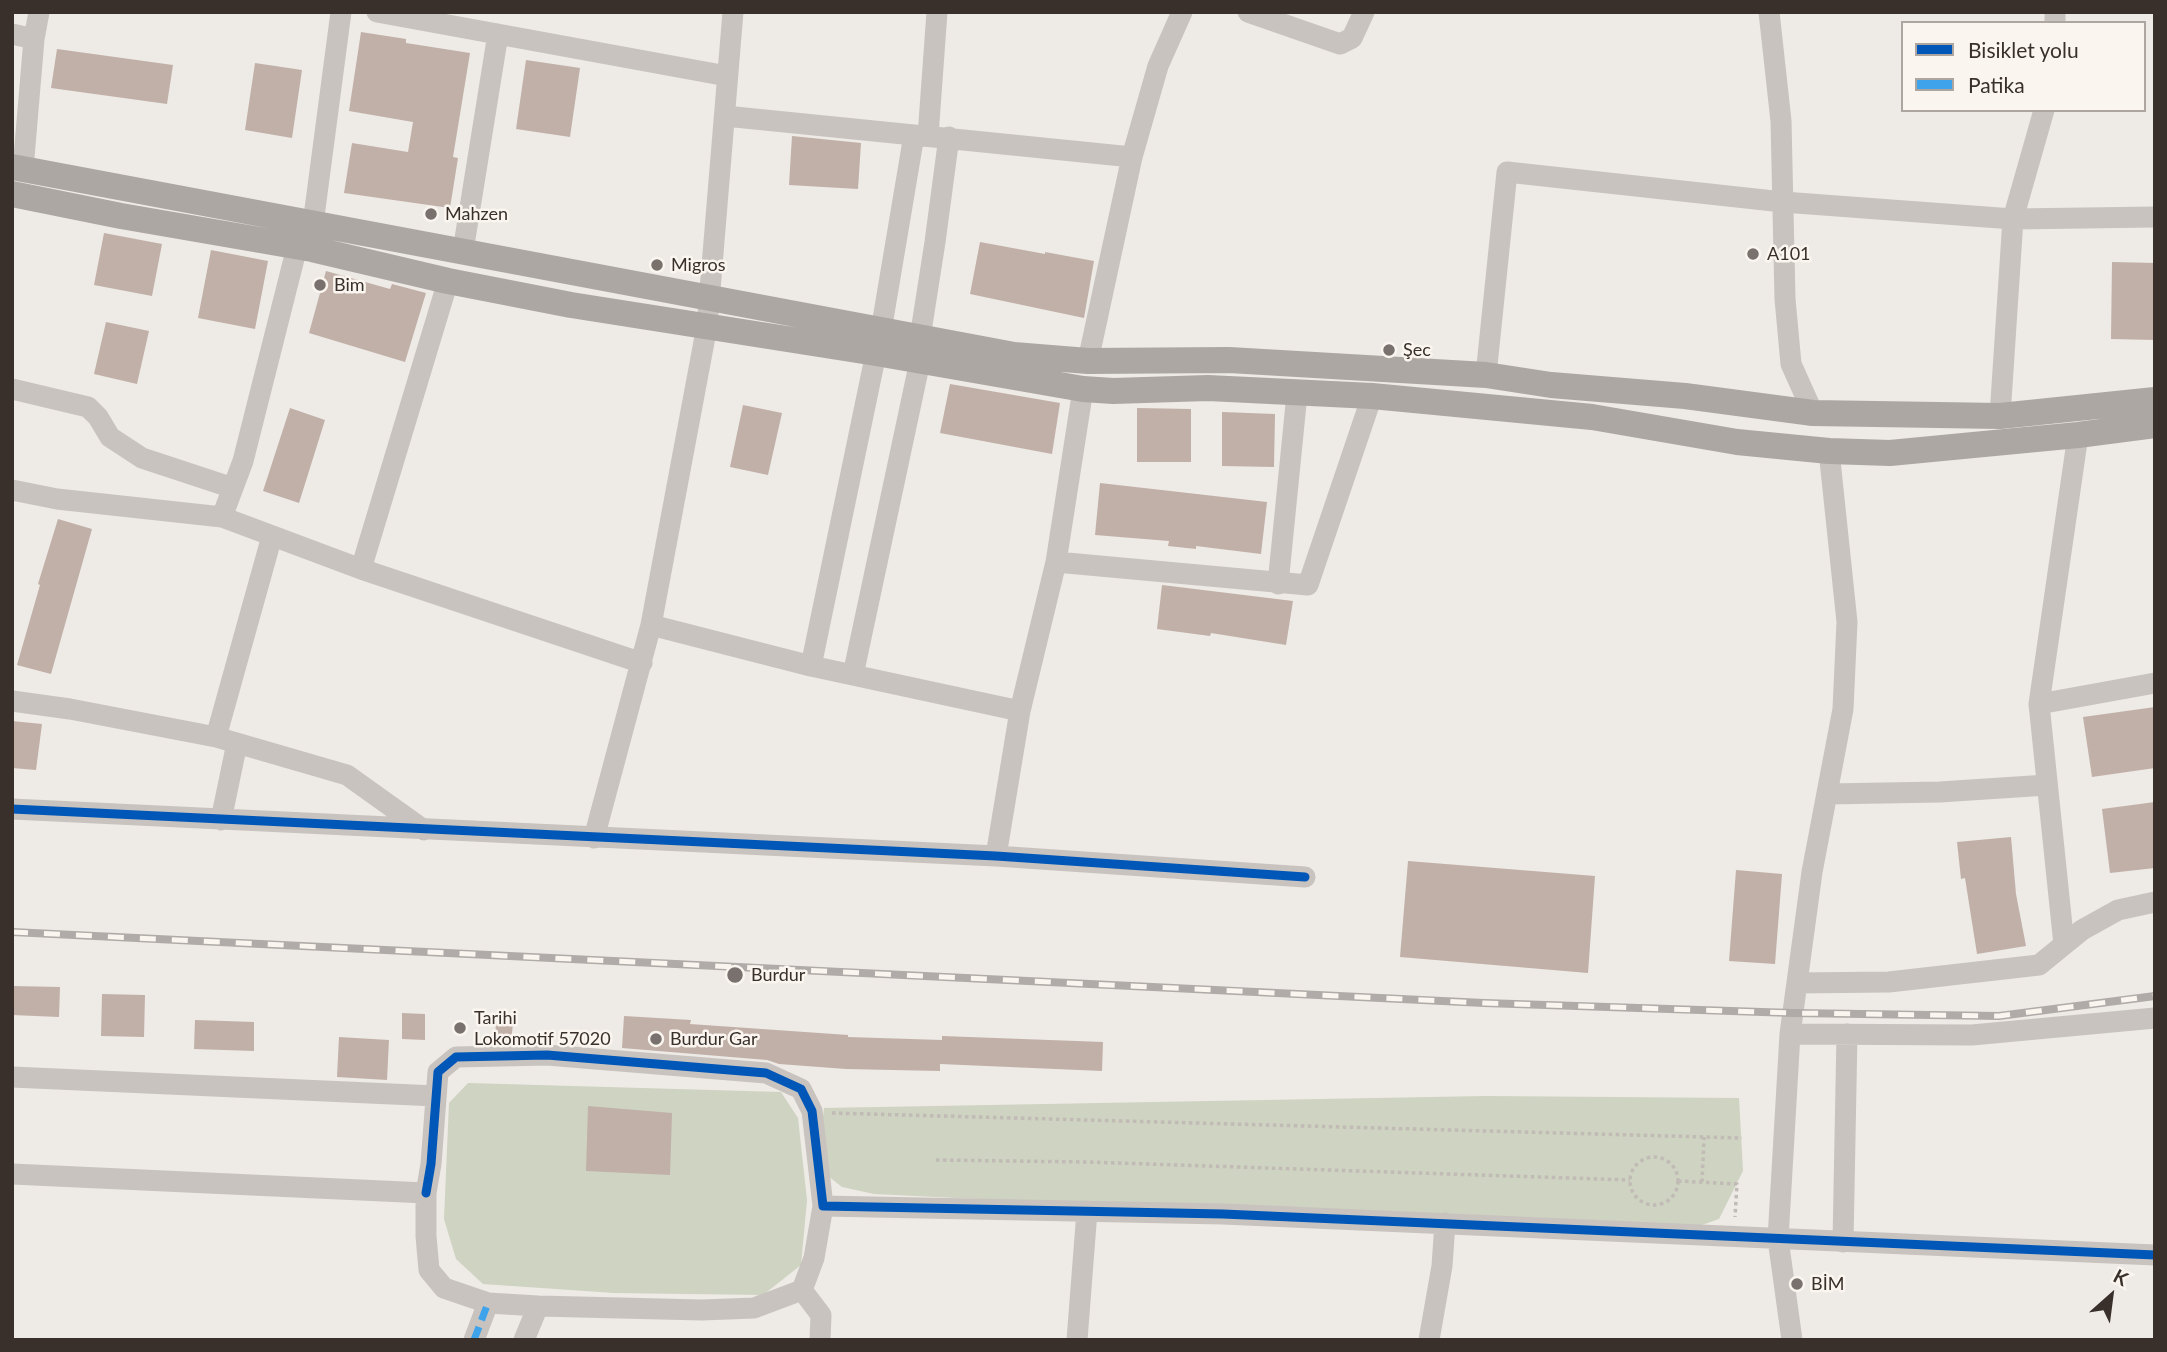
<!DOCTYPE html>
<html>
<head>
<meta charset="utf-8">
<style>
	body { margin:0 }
	#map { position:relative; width:2167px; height:1352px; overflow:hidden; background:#eeeae6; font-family:Lato,sans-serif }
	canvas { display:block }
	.frame { position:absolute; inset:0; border:14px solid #39302c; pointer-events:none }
	.legend { position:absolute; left:1901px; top:21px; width:245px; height:91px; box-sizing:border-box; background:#faf5ee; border:2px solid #ada6a0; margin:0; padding:9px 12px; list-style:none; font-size:21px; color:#39302c }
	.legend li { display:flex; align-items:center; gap:14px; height:35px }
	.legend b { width:35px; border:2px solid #ada6a0 }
	.north { position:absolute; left:2076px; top:1261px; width:70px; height:70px; -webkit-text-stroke:5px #faf5ee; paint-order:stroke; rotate:28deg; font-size:19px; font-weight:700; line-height:28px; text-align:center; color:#39302c }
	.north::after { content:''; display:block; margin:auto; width:24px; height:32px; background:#39302c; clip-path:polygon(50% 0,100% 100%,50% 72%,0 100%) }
</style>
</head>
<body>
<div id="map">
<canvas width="2167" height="1352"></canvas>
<div class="frame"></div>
<ul class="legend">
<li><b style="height:9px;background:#0057b8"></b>Bisiklet yolu</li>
<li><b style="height:9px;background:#3fa3eb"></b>Patika</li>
</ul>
<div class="north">K</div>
</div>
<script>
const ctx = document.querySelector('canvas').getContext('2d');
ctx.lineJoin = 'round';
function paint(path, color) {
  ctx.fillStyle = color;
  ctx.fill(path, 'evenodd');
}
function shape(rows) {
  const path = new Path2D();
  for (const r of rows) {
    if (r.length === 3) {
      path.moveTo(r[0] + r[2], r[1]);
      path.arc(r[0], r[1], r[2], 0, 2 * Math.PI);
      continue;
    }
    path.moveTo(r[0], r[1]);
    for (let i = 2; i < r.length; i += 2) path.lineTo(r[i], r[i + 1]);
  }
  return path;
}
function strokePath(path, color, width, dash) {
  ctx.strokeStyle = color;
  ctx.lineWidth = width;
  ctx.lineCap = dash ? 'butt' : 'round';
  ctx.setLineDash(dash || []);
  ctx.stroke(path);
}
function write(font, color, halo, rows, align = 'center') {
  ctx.font = font + ' Lato,sans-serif';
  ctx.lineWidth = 5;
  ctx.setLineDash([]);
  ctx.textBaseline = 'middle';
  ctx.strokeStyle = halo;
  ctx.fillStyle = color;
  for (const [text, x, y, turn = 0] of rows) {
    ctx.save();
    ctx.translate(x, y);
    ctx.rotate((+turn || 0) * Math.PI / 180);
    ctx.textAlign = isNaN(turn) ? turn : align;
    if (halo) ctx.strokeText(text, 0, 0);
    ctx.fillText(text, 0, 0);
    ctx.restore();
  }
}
paint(shape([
	[468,1083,781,1092,798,1118,807,1200,801,1265,763,1295,614,1293,483,1284,456,1259,444,1219,449,1103],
	[1486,1096,1739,1098,1743,1171,1719,1219,1679,1233,874,1194,842,1187,823,1172,819,1151,824,1108]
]), '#cfd3c1');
paint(shape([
	[361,32,406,39,406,43,470,53,453,157,458,158,450,208,344,193,352,143,408,152,413,122,349,111],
	[57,49,173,65,167,104,51,88],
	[526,60,580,68,570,137,516,129],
	[255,63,302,70,292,138,245,130],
	[792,136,861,143,858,189,789,185],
	[104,233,162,244,152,296,94,285],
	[980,242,1045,254,1045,252,1094,261,1084,318,970,294],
	[211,250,268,261,255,329,198,318],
	[2112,262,2155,263,2155,340,2111,339],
	[326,271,390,289,392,284,426,293,405,362,309,333],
	[106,322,149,331,137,384,94,374],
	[950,384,1060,403,1052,454,940,433],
	[743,405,782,413,768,475,730,467],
	[290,408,325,420,299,503,263,491],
	[1137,408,1191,409,1191,462,1137,462],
	[1222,412,1275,414,1274,467,1222,466],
	[1100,483,1267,502,1261,554,1196,546,1196,549,1168,546,1169,541,1095,535],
	[58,519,92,529,51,674,17,665,40,585,38,584],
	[1162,585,1293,601,1286,645,1211,633,1210,636,1157,629],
	[2155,707,2155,768,2092,777,2083,717],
	[12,721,42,724,36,770,12,768],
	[2155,802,2155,868,2110,873,2102,809],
	[2011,837,2016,894,2026,946,1977,954,1965,878,1961,879,1957,842],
	[1408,861,1595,876,1588,973,1400,957],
	[1736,870,1782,874,1775,964,1729,961],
	[12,986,60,987,59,1017,12,1015],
	[102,994,145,995,144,1037,101,1036],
	[402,1013,425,1014,425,1040,402,1039],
	[624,1016,691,1020,690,1024,848,1035,848,1037,942,1040,942,1036,1103,1042,1102,1071,940,1064,940,1071,846,1069,779,1064,767,1060,622,1048],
	[195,1020,254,1022,254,1051,194,1049],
	[496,1021,513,1023,511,1043,495,1041],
	[339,1037,389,1040,387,1080,337,1077],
	[588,1106,672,1113,670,1175,586,1171]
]), '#c1b0a8');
strokePath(shape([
	[832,1113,1742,1138],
	[1654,1181,24],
	[936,1160,1087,1162,1630,1180],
	[1678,1181,1737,1184,1735,1217],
	[1702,1182,1704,1137]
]), '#c1bbb6', 3.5, [3.5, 3.5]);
strokePath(shape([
	[377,12,727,76],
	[1248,12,1340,44,1352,38,1364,12],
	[1769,12,1781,121,1785,299,1791,364,1813,413],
	[2055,23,2055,12],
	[12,34,34,39],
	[725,116,1132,157],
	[928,136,937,12],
	[23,169,34,39,39,12],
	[313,224,341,12],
	[463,251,498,34],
	[881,331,914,135],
	[920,338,935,242,949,137],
	[1088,361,1132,157,1158,66,1182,12],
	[1486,375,1507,172,1783,202,2013,219,2155,217],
	[12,389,88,407,98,417,110,437,142,458,233,488],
	[2000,416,2013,219,2044,110],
	[12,490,57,499,222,517,361,569,642,663],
	[222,517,243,461,297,247],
	[1056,562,1308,585,1372,396],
	[361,569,448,281],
	[1278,584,1297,394],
	[651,625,811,666,1020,711,996,856],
	[811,666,876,353],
	[853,675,920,361],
	[12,701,70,709,216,737,347,775,424,830],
	[2039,704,2155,683],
	[1020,711,1056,562,1083,389],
	[216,737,272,536],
	[1827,794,1940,792,2047,785],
	[12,809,996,856,1305,877],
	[221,820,237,743],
	[594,838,651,625,707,326,733,12],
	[2064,945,2039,704,2078,435],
	[1797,983,1889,982,2039,965,2082,930,2118,910,2155,902],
	[1790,1034,1972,1035,2155,1018],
	[12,1077,436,1096],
	[12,1174,426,1193,426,1236,429,1270,444,1288,488,1303,538,1306,702,1310,754,1308,802,1290,814,1258,823,1206],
	[426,1193,431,1164,438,1072,456,1057,547,1055,766,1073,801,1089,812,1111,823,1206,1223,1214,2155,1255],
	[1843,1242,1847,1034],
	[802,1290,821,1315,820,1340],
	[474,1340,488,1303],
	[524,1340,538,1306],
	[1077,1340,1087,1211],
	[1429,1340,1442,1266,1445,1223],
	[1792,1340,1778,1239,1790,1034,1812,872,1843,709,1847,622,1829,451]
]), '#c8c3be', 21);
strokePath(shape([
	[12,167,1014,355,1088,361,1229,360,1486,375,1551,385,1685,396,1813,413,2000,416,2155,400],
	[12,194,121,216,312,249,448,281,571,305,876,353,1083,389,1113,391,1208,388,1372,396,1592,417,1737,442,1829,451,1890,453,2078,435,2155,425]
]), '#ada7a3', 26);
const rail = shape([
	[12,932,1484,1003,1793,1013,1999,1016,2155,996]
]);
strokePath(rail, '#b0aba8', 8);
strokePath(rail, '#faf5ee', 5, [16]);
strokePath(shape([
	[474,1340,488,1303]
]), '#3fa3eb', 7, [14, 7]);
strokePath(shape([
	[12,809,996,856,1305,877],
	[426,1193,431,1164,438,1072,456,1057,547,1055,766,1073,801,1089,812,1111,823,1206,1223,1214,2155,1255]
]), '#0057b8', 9);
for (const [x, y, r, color] of [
	[431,214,7,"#78716d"],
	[1753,254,7,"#78716d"],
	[657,265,7,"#78716d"],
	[320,285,7,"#78716d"],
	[1389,350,7,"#78716d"],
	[735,975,9,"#78716d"],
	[460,1028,7,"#78716d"],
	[656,1039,7,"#78716d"],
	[1797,1284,7,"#78716d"]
]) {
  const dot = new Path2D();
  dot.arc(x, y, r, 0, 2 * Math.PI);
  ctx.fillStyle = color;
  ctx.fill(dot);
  strokePath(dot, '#faf5ee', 2.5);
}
write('18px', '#39302c', '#faf5ee', [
	["Mahzen",445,214],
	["A101",1767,254],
	["Migros",671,265],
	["Bim",334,285],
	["Şec",1403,350],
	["Burdur",751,975],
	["Tarihi",474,1018],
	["Lokomotif 57020",474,1039],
	["Burdur Gar",670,1039],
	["BİM",1811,1284]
], 'left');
</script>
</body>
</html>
